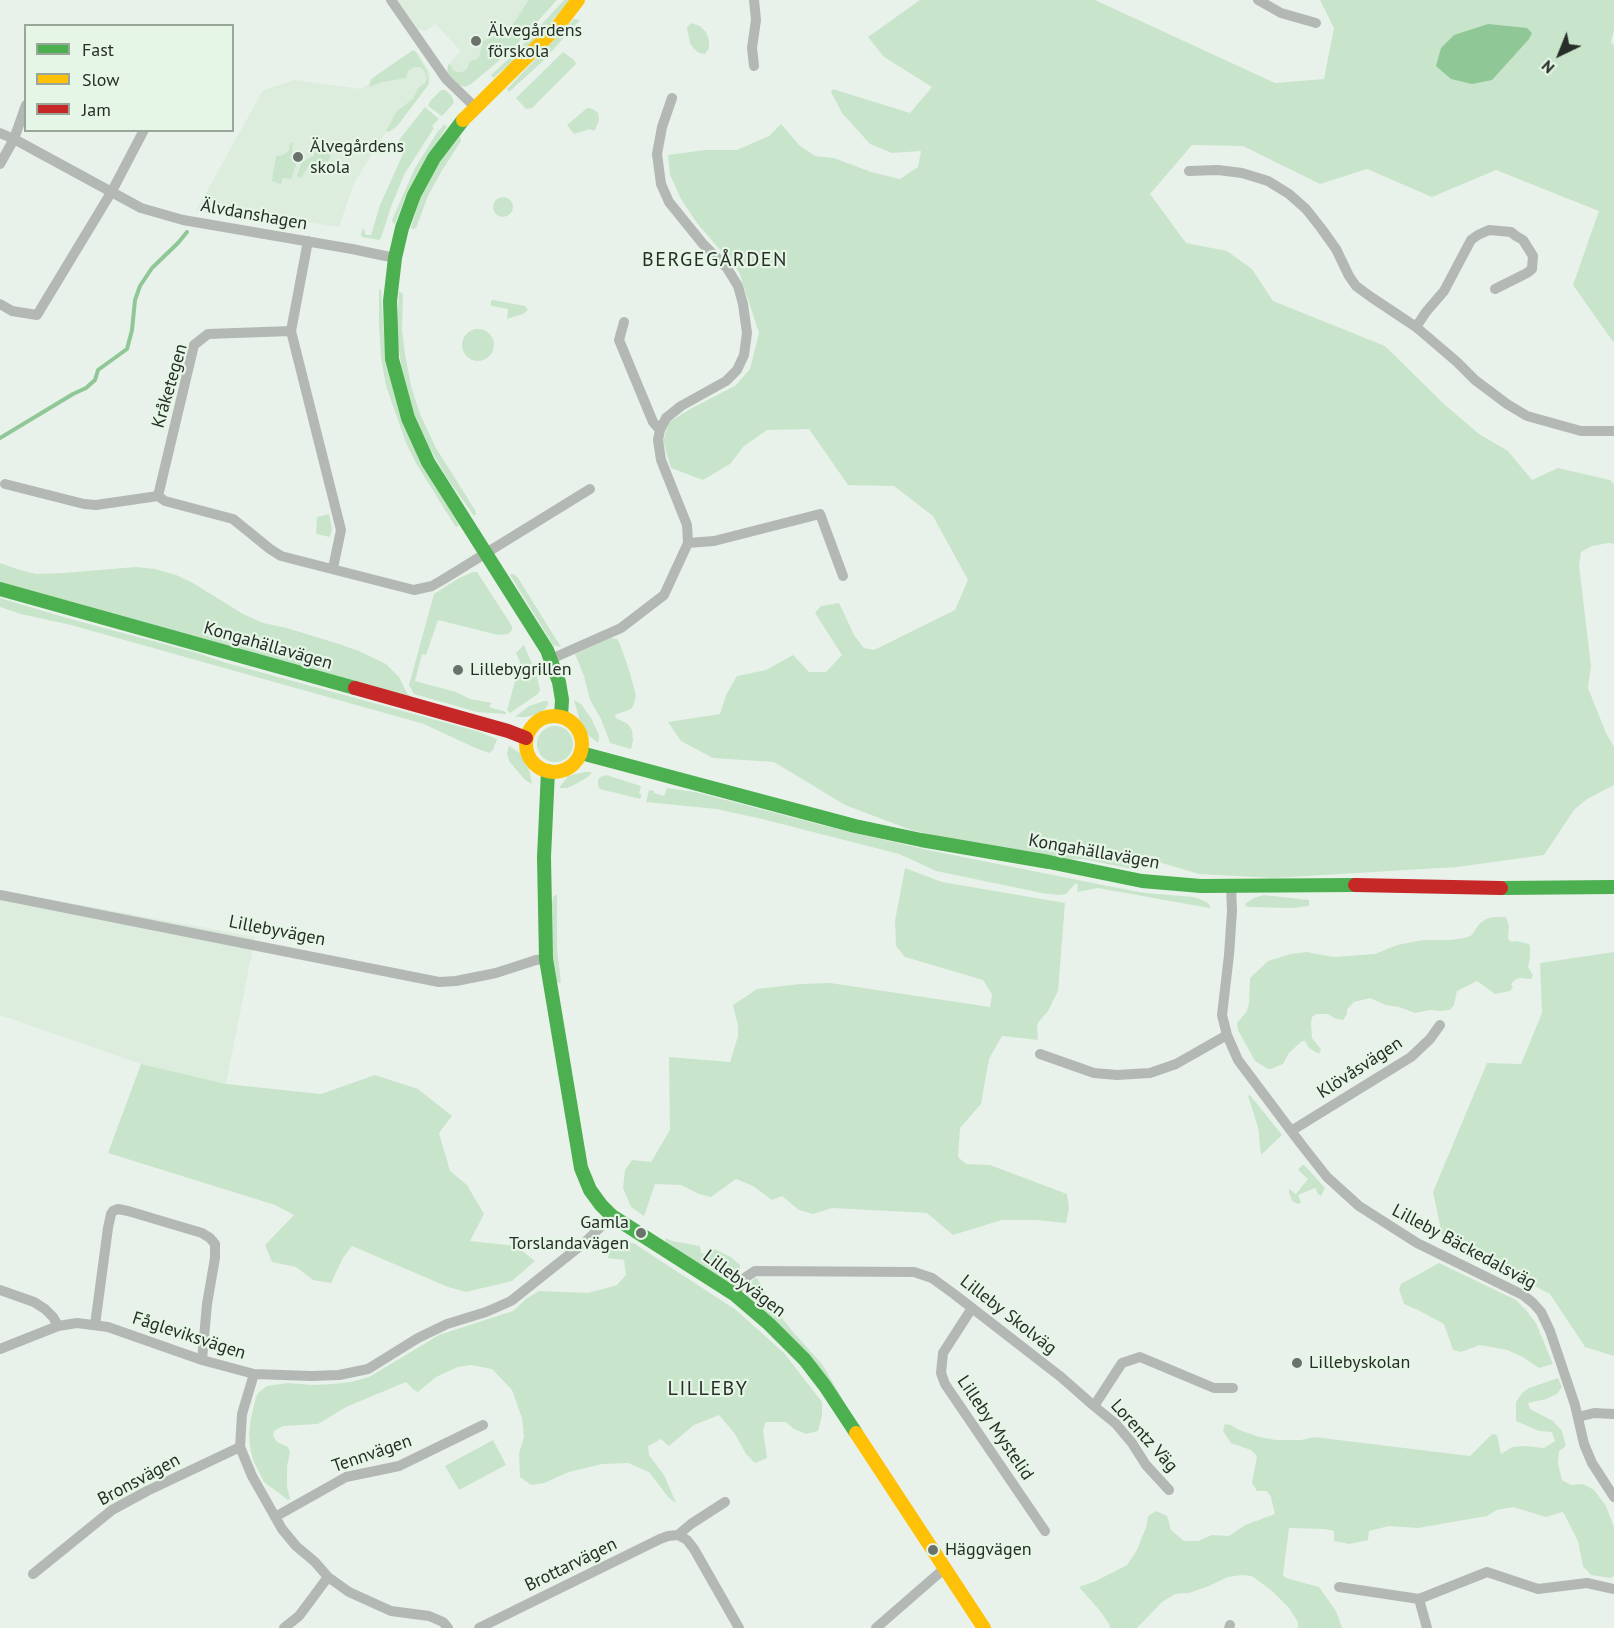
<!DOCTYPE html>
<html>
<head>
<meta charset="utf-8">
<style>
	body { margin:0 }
	#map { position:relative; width:1614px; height:1628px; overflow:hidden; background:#e9f2ea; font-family:"PT Sans",sans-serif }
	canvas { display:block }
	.legend { position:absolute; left:24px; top:24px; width:210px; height:108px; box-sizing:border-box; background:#e5f6e6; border:2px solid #99a69a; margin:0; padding:8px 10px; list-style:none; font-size:18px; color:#272d28 }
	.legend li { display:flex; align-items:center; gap:12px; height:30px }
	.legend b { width:30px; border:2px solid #99a69a }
	.north { position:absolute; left:1530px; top:24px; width:60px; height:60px; -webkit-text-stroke:4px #e5f6e6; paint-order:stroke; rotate:223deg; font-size:16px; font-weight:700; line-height:24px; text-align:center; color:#272d28 }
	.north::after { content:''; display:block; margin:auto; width:21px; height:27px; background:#272d28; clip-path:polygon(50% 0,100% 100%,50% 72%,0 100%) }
</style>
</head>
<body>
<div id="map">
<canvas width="1614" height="1628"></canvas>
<ul class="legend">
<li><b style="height:8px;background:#4caf50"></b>Fast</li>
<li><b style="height:8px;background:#ffc107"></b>Slow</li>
<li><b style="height:8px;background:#c62828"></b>Jam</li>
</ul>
<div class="north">N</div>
</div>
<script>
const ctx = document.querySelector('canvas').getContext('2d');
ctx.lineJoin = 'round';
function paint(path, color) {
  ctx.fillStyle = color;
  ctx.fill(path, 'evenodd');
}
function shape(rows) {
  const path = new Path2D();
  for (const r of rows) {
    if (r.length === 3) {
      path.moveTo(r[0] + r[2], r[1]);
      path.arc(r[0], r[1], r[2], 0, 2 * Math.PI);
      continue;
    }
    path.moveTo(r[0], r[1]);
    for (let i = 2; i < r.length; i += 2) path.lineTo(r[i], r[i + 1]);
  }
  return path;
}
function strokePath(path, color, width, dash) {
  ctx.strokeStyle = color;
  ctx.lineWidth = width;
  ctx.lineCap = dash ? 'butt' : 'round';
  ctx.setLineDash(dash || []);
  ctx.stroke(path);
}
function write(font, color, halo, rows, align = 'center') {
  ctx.font = font + ' "PT Sans",sans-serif';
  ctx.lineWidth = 4.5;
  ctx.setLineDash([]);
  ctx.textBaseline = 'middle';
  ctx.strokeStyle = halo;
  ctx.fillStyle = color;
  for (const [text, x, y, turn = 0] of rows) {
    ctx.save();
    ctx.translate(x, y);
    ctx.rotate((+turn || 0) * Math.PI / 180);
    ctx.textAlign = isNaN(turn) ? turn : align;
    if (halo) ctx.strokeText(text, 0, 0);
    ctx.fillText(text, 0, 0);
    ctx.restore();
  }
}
paint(shape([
	[397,0,540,0,457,81,448,65,461,51,435,24,426,31,418,29],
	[417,52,430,73,430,81,396,128,392,131,386,132,354,183,339,227,226,210,216,214,196,211,263,90,295,80,361,89],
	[0,890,255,937,226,1084,141,1064,0,1015]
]), '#dcecdd');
paint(shape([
	[529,0,557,0,517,44,495,64,471,84,465,87,459,85,447,73,448,65,450,64,452,69,456,72,462,72,467,69,470,61,477,59,479,57,483,41,500,34,514,23],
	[564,0,571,0,522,54,493,78,491,75,517,51],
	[920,0,1095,0,1275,83,1324,79,1334,28,1320,0,1614,0,1614,30,1611,42,1614,45,1614,343,1573,285,1599,211,1496,170,1432,197,1367,169,1320,184,1243,146,1192,145,1150,194,1186,243,1227,251,1252,269,1273,301,1385,346,1445,405,1479,434,1508,451,1532,480,1558,468,1610,480,1614,484,1614,544,1609,543,1592,546,1581,552,1579,565,1591,666,1588,688,1606,733,1614,747,1614,785,1587,799,1574,810,1544,855,1457,867,1274,878,1199,874,1155,861,1132,869,1083,859,1043,860,911,830,845,805,774,762,713,758,681,741,668,722,720,714,726,695,737,676,766,670,793,655,809,672,826,672,842,655,815,613,821,606,839,603,854,635,864,648,874,650,955,610,968,580,933,516,894,486,848,485,809,429,767,430,744,446,730,464,703,480,671,468,663,441,669,422,692,408,735,386,750,369,759,333,739,272,697,223,681,199,670,175,668,155,705,150,737,150,769,136,781,124,799,145,815,156,834,158,871,172,900,179,918,167,921,151,892,153,870,144,842,113,831,92,833,89,910,113,932,87,884,57,868,37],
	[574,19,580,20,542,62,509,92,507,89],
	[691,23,700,26,706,32,709,40,709,48,705,54,699,53,694,49,690,43,687,28],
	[413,50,415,51,427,71,429,84,398,125,388,132,386,131,397,111,413,99,418,88,425,83,427,78,424,70,420,67,414,67,408,71,406,78,382,82,369,87,371,79],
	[563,52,574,60,576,64,532,108,526,109,516,98],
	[441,90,445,90,451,95,454,101,453,104,442,116,428,106,430,101],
	[425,107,439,119,432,126,434,128,405,173,392,204,381,238,379,240,362,237,361,234,363,228,366,235,371,235,380,205,403,154,399,140],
	[587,108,593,109,598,113,599,120,596,128,594,131,590,129,574,134,567,125],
	[444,125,447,126,417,175,404,200,395,224,393,223,392,220,415,168,438,131],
	[460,136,461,141,441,172,428,196,416,228,412,229,411,228,420,198,438,164],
	[294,142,292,146,292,150,297,162,291,179,283,178,281,184,272,181,276,156,283,155,289,150,290,144],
	[319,145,323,146,331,156,324,168,311,161,301,178,297,176,302,162,313,156],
	[503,207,10],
	[381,289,385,350,420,460,459,525,457,527,455,526,416,463,406,443,386,386,381,358,379,325,379,290],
	[399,291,403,294,402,330,405,354,411,386,420,414,436,448,475,510,476,514,474,516,447,478,429,447,413,413,403,376,397,338,397,320],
	[493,300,525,306,528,310,523,314,507,319,508,309,491,306,491,301],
	[478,345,16],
	[329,514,332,529,330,537,316,534,317,517],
	[0,563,20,570,36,574,64,573,135,567,155,569,176,575,193,583,243,614,263,623,287,628,339,644,359,651,386,664,399,677,407,693,411,697,0,582],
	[473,572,477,572,512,626,512,630,508,634,498,635,438,620,426,655,422,654,415,681,456,692,470,699,492,703,489,707,506,712,506,714,504,714,477,712,414,694,409,685,434,594,459,578],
	[511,574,514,574,518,578,561,647,553,645,520,591,510,575],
	[0,598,67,618,194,652,227,663,480,732,497,739,493,750,489,753,473,747,424,724,71,625,21,614,0,607],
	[611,638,617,639,620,644,630,673,636,696,633,706,631,709,615,715,616,718,628,724,632,730,633,740,631,749,610,743,601,719,590,700,584,676,575,654],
	[524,645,536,673,540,690,538,694,510,713,507,710,508,707,520,662,516,653],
	[574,700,581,704,591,718,599,735,599,740,598,743,587,734,580,721],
	[544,701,547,701,549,703,545,709,538,714,527,717,515,717,529,706],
	[555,744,18],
	[509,746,520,753,526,764,530,773,532,784,525,780,509,761,507,753],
	[585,772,592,772,588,777,574,785,567,788,559,788,568,776],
	[606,775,641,786,639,793,642,795,640,799,600,789,598,786,598,780,600,777],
	[667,788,695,792,825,826,928,850,1108,886,1145,893,1194,897,1207,902,1211,907,1209,908,1098,888,1077,892,1078,886,1076,883,1066,894,1059,895,1042,893,936,871,899,854,762,819,716,809,646,802,649,790,654,791,654,793,664,796],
	[905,868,942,882,1065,903,1058,991,1048,1011,1037,1024,1038,1040,1002,1036,989,1059,981,1104,960,1128,958,1157,966,1164,990,1165,1067,1194,1069,1208,1066,1223,1036,1220,1002,1220,953,1235,927,1213,832,1208,813,1214,799,1210,782,1196,772,1200,753,1186,736,1179,711,1197,699,1194,681,1185,655,1184,644,1216,631,1207,623,1188,625,1170,632,1160,651,1162,670,1130,669,1057,730,1062,738,1036,738,1026,733,1005,757,989,800,984,830,983,990,1007,992,994,983,980,905,957,896,946,895,921],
	[557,894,557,949,561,983,554,982,549,923,553,897],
	[1264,895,1309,900,1309,906,1292,908,1251,907,1245,906,1246,903,1254,898],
	[1493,917,1506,917,1509,926,1508,939,1512,942,1517,941,1529,944,1530,947,1530,958,1528,967,1533,975,1531,979,1520,978,1516,979,1511,984,1513,987,1510,991,1495,994,1477,981,1457,991,1454,1005,1450,1010,1440,1011,1430,1010,1415,1013,1399,1007,1386,1005,1370,998,1354,1002,1347,1009,1347,1014,1343,1020,1334,1018,1328,1014,1317,1014,1312,1017,1311,1022,1312,1038,1321,1049,1319,1054,1309,1048,1305,1041,1302,1041,1289,1053,1283,1064,1271,1069,1268,1069,1255,1061,1238,1030,1237,1023,1247,1011,1249,1003,1250,978,1268,961,1291,954,1307,952,1333,957,1375,954,1397,945,1423,940,1450,940,1465,938,1472,935,1479,924,1486,919],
	[1614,952,1614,1356,1585,1347,1550,1294,1443,1240,1433,1192,1487,1063,1521,1064,1542,1013,1540,963],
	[141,1064,226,1084,321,1094,375,1075,418,1089,452,1116,439,1133,450,1171,467,1185,484,1214,470,1241,516,1246,535,1261,512,1281,466,1292,448,1287,352,1246,343,1258,331,1283,313,1280,296,1267,272,1262,265,1245,294,1215,275,1205,108,1153],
	[1250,1095,1282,1135,1261,1155,1258,1127,1248,1096],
	[1302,1165,1304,1165,1325,1188,1321,1196,1318,1194,1315,1188,1298,1195,1301,1203,1298,1204,1292,1201,1289,1193,1289,1189,1296,1194,1308,1179,1298,1170],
	[666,1238,672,1241,700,1246,701,1253,706,1254,707,1249,710,1247,731,1257,740,1265,740,1273,732,1281,725,1282,666,1242,665,1240],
	[623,1240,635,1244,736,1310,784,1353,822,1402,822,1416,818,1431,806,1434,794,1429,786,1422,766,1422,763,1430,767,1458,755,1463,746,1454,735,1434,719,1415,694,1425,669,1446,661,1439,648,1446,649,1455,664,1475,676,1503,668,1497,649,1472,628,1463,602,1464,569,1472,544,1483,531,1485,520,1477,519,1453,524,1437,522,1418,512,1390,492,1369,471,1365,458,1367,436,1377,418,1392,414,1390,406,1382,346,1407,318,1424,283,1426,274,1431,273,1436,277,1442,288,1447,290,1452,287,1466,287,1487,290,1499,288,1500,264,1482,253,1460,250,1447,249,1433,251,1418,256,1397,259,1392,267,1386,288,1383,312,1385,333,1384,351,1382,369,1377,439,1335,513,1311,526,1299,539,1291,588,1293,617,1285,626,1275,624,1260,608,1258,611,1245],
	[1439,1263,1516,1300,1525,1309,1536,1323,1553,1364,1539,1368,1521,1356,1507,1350,1480,1345,1461,1352,1453,1350,1444,1324,1418,1310,1404,1304,1399,1289,1401,1284],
	[755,1278,757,1278,775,1309,793,1332,822,1364,853,1417,749,1301,747,1291,749,1284],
	[1558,1378,1562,1387,1557,1394,1546,1399,1528,1403,1530,1409,1553,1421,1562,1431,1566,1446,1559,1451,1558,1464,1562,1480,1571,1485,1583,1484,1594,1490,1606,1506,1614,1527,1614,1576,1611,1578,1591,1575,1583,1566,1578,1541,1563,1512,1546,1517,1513,1507,1497,1510,1487,1516,1418,1528,1389,1526,1369,1531,1368,1540,1349,1544,1334,1541,1334,1531,1324,1529,1289,1528,1283,1575,1286,1578,1319,1587,1336,1611,1342,1628,1298,1628,1298,1622,1289,1608,1272,1591,1252,1576,1242,1575,1228,1577,1209,1586,1189,1593,1175,1594,1162,1602,1137,1628,1110,1628,1109,1624,1101,1612,1079,1587,1096,1581,1127,1565,1137,1550,1142,1537,1146,1528,1148,1516,1156,1511,1167,1516,1171,1530,1184,1541,1198,1541,1212,1535,1229,1536,1245,1525,1275,1514,1271,1497,1267,1491,1257,1491,1252,1483,1257,1456,1251,1450,1231,1443,1223,1431,1225,1424,1231,1425,1237,1429,1259,1437,1276,1440,1301,1440,1314,1437,1470,1456,1492,1434,1497,1435,1501,1454,1512,1447,1525,1446,1544,1448,1555,1441,1552,1432,1539,1431,1516,1421,1516,1402,1522,1393,1529,1388],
	[493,1440,506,1465,459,1490,445,1466]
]), '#c8e5cb');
paint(shape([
	[1488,24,1527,28,1532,33,1529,39,1492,80,1472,84,1451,79,1436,66,1441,48,1454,35]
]), '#8fc797');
strokePath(shape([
	[0,438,73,394,86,388,95,380,98,370,127,349,132,330,135,300,140,286,152,268,178,243,187,232]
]), '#8fc797', 4);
strokePath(shape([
	[391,0,446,79,475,107],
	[1258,0,1281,13,1316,23],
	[754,66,752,48,756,20,754,0],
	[0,133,14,139,141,208,183,220,352,249,395,258],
	[0,164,14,139,26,105],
	[1189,171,1218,170,1242,173,1268,181,1289,194,1306,209,1321,228,1336,249,1349,276,1356,286,1371,297,1416,327,1457,362,1475,380,1507,404,1527,416,1581,431,1614,431],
	[0,304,12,311,37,315,112,191,144,130],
	[624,322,619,340,653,422,660,430],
	[1416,327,1426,312,1444,291,1471,240,1478,235,1489,230,1511,232,1516,236,1523,240,1533,256,1532,269,1527,273,1495,289],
	[291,331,341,530,333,568],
	[5,484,84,504,96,505,158,496,165,501,233,519,270,549,281,556,414,590,432,586,444,579,590,489],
	[158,496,194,345,208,334,291,331,308,241],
	[688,543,714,541,820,514,843,576],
	[551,659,621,628,664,595,688,543,687,525,661,460,658,440,660,430,666,418,681,406,726,381,737,370,744,355,747,333,743,304,738,286,727,268,703,244,669,202,661,184,657,154,662,127,672,98],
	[1231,886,1232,911,1229,955,1222,1015,1227,1035,1238,1060,1301,1144,1327,1177,1359,1206,1417,1243,1523,1295,1533,1303,1541,1312,1550,1331,1575,1405,1584,1444,1592,1463,1614,1497],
	[0,895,439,982,456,981,496,973,536,960,546,959],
	[1040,1054,1094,1073,1117,1075,1150,1073,1176,1064,1227,1035],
	[1291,1131,1411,1057,1430,1039,1440,1025],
	[0,1290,34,1302,45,1309,53,1317,58,1326],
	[734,1294,746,1277,755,1271,914,1272,932,1278,954,1294,1061,1377,1094,1406,1122,1363,1140,1357,1214,1388,1233,1388],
	[972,1308,943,1353,941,1373,945,1384,1045,1531],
	[95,1325,108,1228,111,1214,113,1211,118,1209,128,1211,202,1233,210,1238,215,1244,215,1258,207,1304,202,1360],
	[0,1349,58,1326,77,1323,108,1327,202,1360,254,1374,311,1376,339,1375,368,1369,418,1338,447,1324,486,1312,511,1301,584,1243,612,1216],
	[254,1374,242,1414,240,1447,252,1476,282,1529,296,1546,315,1562,328,1577,349,1592,391,1611,429,1616,443,1622,448,1628],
	[1094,1406,1116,1424,1132,1443,1146,1465,1169,1490],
	[1578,1417,1594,1413,1614,1414],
	[275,1517,346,1477,399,1466,483,1425],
	[678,1535,691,1524,725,1502],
	[33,1574,112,1510,147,1491,240,1447],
	[1339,1587,1419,1599,1487,1572,1538,1589,1587,1583,1614,1589],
	[1419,1599,1427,1628],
	[284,1628,299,1616,328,1577],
	[479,1628,660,1539,668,1536,678,1535,687,1540,694,1549,739,1628],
	[876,1628,945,1568],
	[1229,1628,1230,1625]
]), '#b4b8b5', 10);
strokePath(shape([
	[463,120,434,158,414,195,402,228,395,258,390,301,392,359,408,418,428,462,547,650,559,682,562,700,561,716],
	[0,589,355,688],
	[581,753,855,826,921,840,1049,862,1142,881,1201,886,1355,885],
	[548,771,544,857,546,959,581,1168,590,1190,601,1205,612,1216,734,1294,769,1324,805,1360,825,1386,856,1433],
	[1501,888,1614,887]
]), '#4caf50', 14);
strokePath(shape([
	[463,120,558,26,578,0],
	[554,744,28],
	[856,1433,984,1628]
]), '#ffc107', 14);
strokePath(shape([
	[355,688,508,731,526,738],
	[1355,885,1501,888]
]), '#c62828', 14);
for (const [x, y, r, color] of [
	[476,41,6,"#6b726c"],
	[298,157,6,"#6b726c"],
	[458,670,6,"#6b726c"],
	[641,1233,6,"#6b726c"],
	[1297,1363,6,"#6b726c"],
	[933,1550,6,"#6b726c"]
]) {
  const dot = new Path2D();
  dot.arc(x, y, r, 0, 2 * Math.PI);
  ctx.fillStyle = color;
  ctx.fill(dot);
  strokePath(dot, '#e5f6e6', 2);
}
write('18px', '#272d28', '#e5f6e6', [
	["Älvegårdens",488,31],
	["förskola",488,52],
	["Älvegårdens",310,147],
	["skola",310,168],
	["Lillebygrillen",470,670],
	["Gamla",629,1223,"right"],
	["Torslandavägen",629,1244,"right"],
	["Lillebyskolan",1309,1363],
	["Häggvägen",945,1550]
], 'left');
write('18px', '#272d28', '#e5f6e6', [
	["Älvdanshagen",254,215,10],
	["Kråketegen",170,386,-74],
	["Kongahällavägen",268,646,16],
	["Kongahällavägen",1094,852,10],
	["Lillebyvägen",277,931,11],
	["Klövåsvägen",1360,1068,-33],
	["Lilleby Bäckedalsväg",1464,1247,28],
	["Lillebyvägen",744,1284,37],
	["Lilleby Skolväg",1008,1315,38],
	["Fågleviksvägen",189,1336,18],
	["Lilleby Mystelid",995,1428,56],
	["Lorentz Väg",1144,1436,48],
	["Tennvägen",372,1454,-19],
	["Bronsvägen",139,1480,-28],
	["Brottarvägen",571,1565,-26]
]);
ctx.letterSpacing = '1.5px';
write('20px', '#272d28', '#e5f6e6', [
	["BERGEGÅRDEN",715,260],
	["LILLEBY",708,1389]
]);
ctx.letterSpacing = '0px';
</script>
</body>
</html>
